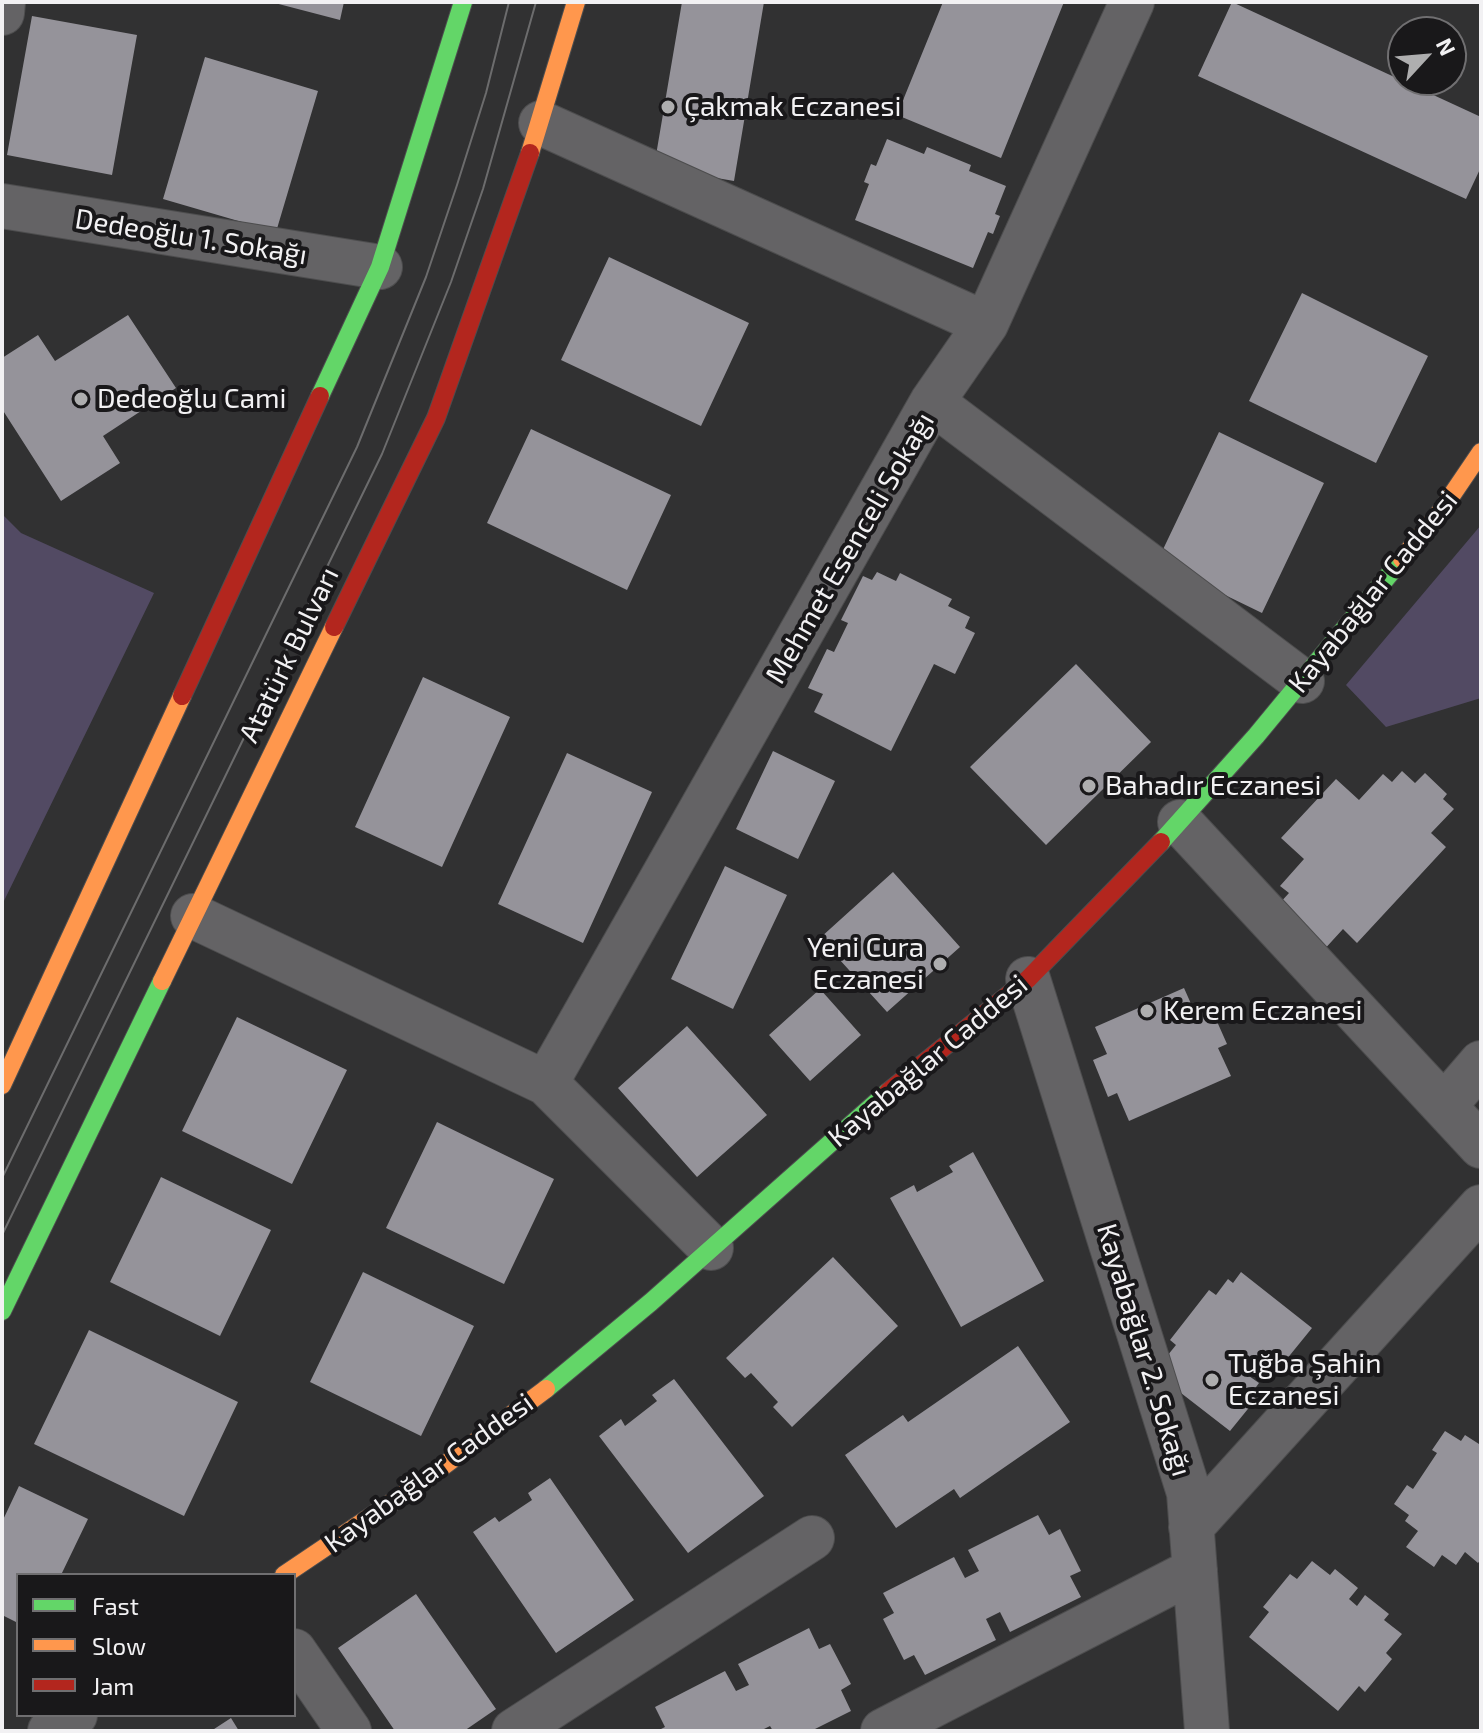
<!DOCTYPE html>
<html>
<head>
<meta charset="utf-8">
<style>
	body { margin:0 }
	#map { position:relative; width:1483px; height:1733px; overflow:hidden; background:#313132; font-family:"Exo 2",sans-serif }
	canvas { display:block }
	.frame { position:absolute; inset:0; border:4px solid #f2f1f3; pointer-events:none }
	.legend { position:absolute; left:16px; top:1573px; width:280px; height:144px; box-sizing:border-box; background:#19181a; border:2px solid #706f71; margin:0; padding:10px 14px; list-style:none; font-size:24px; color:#f2f1f3 }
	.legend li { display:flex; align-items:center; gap:16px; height:40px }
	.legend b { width:40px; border:2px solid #706f71 }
	.north { position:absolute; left:1387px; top:16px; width:80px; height:80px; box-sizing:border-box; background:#19181a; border:2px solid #706f71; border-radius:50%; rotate:64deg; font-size:22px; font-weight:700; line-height:32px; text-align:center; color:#f2f1f3 }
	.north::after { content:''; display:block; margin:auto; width:28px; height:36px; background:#aeaeaf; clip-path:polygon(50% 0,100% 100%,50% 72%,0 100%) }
</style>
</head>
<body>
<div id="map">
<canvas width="1483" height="1733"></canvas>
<div class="frame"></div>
<ul class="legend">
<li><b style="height:10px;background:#63d668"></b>Fast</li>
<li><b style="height:10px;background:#ff974d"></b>Slow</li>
<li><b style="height:10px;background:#b3261e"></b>Jam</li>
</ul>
<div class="north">N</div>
</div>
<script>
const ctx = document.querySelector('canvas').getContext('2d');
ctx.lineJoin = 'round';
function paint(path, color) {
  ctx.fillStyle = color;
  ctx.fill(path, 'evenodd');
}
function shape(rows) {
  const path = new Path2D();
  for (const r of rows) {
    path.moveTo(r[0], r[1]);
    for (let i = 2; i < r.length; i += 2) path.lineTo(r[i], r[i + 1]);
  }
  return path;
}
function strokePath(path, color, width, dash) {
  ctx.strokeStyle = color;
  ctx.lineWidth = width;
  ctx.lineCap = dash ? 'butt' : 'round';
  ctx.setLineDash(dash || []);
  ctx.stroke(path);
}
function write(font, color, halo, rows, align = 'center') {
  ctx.font = font + ' "Exo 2",sans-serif';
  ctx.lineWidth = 8;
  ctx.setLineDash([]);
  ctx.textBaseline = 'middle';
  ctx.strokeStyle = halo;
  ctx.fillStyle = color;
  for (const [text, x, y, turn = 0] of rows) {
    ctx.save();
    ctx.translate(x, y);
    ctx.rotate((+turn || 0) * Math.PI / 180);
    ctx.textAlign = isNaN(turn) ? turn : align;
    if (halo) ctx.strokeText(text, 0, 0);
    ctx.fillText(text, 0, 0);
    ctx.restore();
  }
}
paint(shape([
	[2,514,21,533,154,593,2,905],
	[1481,525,1481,698,1386,727,1346,685]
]), '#524a63');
paint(shape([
	[271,2,344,2,340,20],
	[682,2,764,2,734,181,654,167],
	[943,2,1064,2,1001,158,897,115],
	[1232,2,1481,117,1481,167,1466,199,1198,76],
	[32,16,137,35,112,175,7,155],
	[205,57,318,91,276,232,163,199],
	[887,139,924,154,927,147,971,165,969,171,1006,186,995,214,1000,216,993,234,988,232,973,268,855,220,869,184,864,182,871,164,876,166],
	[609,257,749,323,701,426,561,360],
	[1302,293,1428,356,1376,463,1249,401],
	[128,315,176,388,103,436,120,463,61,501,2,409,2,358,38,335,55,361],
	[531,429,671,495,627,590,487,523],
	[1219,432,1324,483,1262,613,1157,562],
	[877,572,896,581,900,573,952,599,948,606,970,617,965,628,975,633,955,674,934,664,891,751,814,712,823,694,808,688,827,649,834,652,848,623,841,620,863,576,872,580],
	[1076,664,1151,742,1046,845,970,767],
	[423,677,510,717,442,867,355,827],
	[773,751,835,781,798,859,736,829],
	[567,753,652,792,583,943,498,904],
	[1402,771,1415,783,1425,773,1447,794,1443,799,1454,809,1431,833,1446,847,1357,943,1343,929,1321,953,1278,905,1289,893,1280,886,1304,859,1281,838,1336,779,1359,800,1383,774,1392,782],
	[725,866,787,895,733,1009,671,979],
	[893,872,960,947,887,1012,820,938],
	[1184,988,1196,1015,1211,1008,1227,1044,1218,1048,1231,1076,1129,1121,1117,1093,1108,1097,1093,1060,1107,1054,1095,1027],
	[820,989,861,1035,810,1081,769,1035],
	[237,1017,347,1070,292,1184,182,1131],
	[687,1026,767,1115,697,1177,618,1088],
	[437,1122,554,1179,504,1284,386,1228],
	[973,1152,1044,1281,961,1327,890,1198,914,1185,917,1192,953,1172,949,1166],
	[161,1177,271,1230,220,1336,110,1282],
	[833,1257,898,1326,792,1427,773,1407,778,1402,751,1373,745,1378,726,1358],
	[363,1272,474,1326,421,1436,310,1382],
	[1241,1272,1312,1328,1286,1360,1281,1356,1271,1367,1262,1359,1249,1376,1259,1383,1251,1394,1256,1399,1230,1431,1159,1376,1163,1361,1176,1345,1170,1340,1209,1290,1216,1295,1228,1279,1233,1283],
	[89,1330,238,1402,184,1516,34,1444],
	[1018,1346,1070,1422,960,1498,954,1489,896,1528,845,1455,903,1415,908,1422],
	[674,1379,764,1496,688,1553,599,1436,621,1419,625,1426,657,1401,652,1395],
	[1445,1431,1461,1441,1465,1435,1479,1444,1481,1441,1481,1559,1478,1563,1465,1552,1456,1565,1442,1555,1434,1567,1406,1547,1418,1531,1405,1521,1409,1515,1394,1504,1407,1485,1413,1489,1437,1453,1432,1450],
	[550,1478,634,1600,556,1653,473,1532,495,1517,499,1522,532,1500,528,1493],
	[19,1486,88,1519,61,1575,18,1575,18,1623,2,1615,2,1522],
	[1038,1515,1049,1535,1060,1529,1081,1571,1070,1576,1081,1597,1010,1632,1000,1612,986,1619,996,1640,925,1675,914,1655,904,1660,883,1619,894,1613,883,1593,954,1557,965,1578,979,1571,968,1550],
	[1312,1561,1330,1575,1335,1569,1358,1588,1349,1599,1357,1606,1365,1595,1389,1614,1384,1620,1402,1634,1386,1653,1392,1659,1365,1692,1359,1686,1338,1711,1249,1637,1269,1612,1263,1607,1290,1574,1297,1579],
	[416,1594,496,1709,464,1731,395,1731,338,1648],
	[809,1628,819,1649,830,1644,851,1684,841,1690,851,1711,811,1731,773,1731,770,1726,760,1731,657,1731,665,1727,655,1707,725,1671,736,1691,749,1685,738,1664],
	[231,1718,239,1731,211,1731]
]), '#95939a');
const street = shape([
	[2,13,3,2],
	[541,123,986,324],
	[2,206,380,267],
	[932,402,1302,681],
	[1180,822,1481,1146],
	[193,916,546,1083,711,1248],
	[1028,979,1189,1493,1207,1731],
	[546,1083,932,402,986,324,1132,2],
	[1444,1106,1481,1063],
	[1191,1527,1481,1207],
	[294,1651,349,1731],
	[50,1731,75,1715],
	[514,1731,812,1538],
	[883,1731,1195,1570]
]);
const fast = shape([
	[320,396,380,267,463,2],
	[1161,842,1256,736,1402,559],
	[2,1311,162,981],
	[546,1389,651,1302,888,1092]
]);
const slow = shape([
	[530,153,576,2],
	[1402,559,1441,511,1481,452],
	[162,981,334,627],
	[2,1085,182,696],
	[284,1575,422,1482,546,1389]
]);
const jam = shape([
	[334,627,436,418,530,153],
	[182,696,320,396],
	[888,1092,1028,979,1161,842]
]);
strokePath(street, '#4d4d4e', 46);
strokePath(fast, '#4d4d4e', 20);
strokePath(slow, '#4d4d4e', 20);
strokePath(jam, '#4d4d4e', 20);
strokePath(street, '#646365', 44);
strokePath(fast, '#63d668', 18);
strokePath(slow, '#ff974d', 18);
strokePath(jam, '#b3261e', 18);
strokePath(shape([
	[2,1178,357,447,426,277,457,185,486,93,509,2],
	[2,1235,382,454,451,282,483,189,536,2]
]), '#6c6c6d', 2);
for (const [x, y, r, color] of [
	[668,107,8,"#aeaeaf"],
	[81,399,8,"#aeaeaf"],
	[1089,786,8,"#aeaeaf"],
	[940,964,8,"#aeaeaf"],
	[1147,1011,8,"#aeaeaf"],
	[1212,1380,8,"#aeaeaf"]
]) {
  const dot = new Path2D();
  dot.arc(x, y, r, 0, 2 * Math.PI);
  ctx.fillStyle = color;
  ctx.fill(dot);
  strokePath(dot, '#19181a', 3);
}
write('28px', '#f2f1f3', '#19181a', [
	["Çakmak Eczanesi",684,107],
	["Dedeoğlu Cami",97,399],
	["Bahadır Eczanesi",1105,786],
	["Yeni Cura",924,948,"right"],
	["Eczanesi",924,980,"right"],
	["Kerem Eczanesi",1163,1011],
	["Tuğba Şahin",1228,1364],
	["Eczanesi",1228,1396]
], 'left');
write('28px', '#f2f1f3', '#19181a', [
	["Dedeoğlu 1. Sokağı",191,237,9],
	["Mehmet Esenceli Sokağı",850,548,-60],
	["Kayabağlar Caddesi",1373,592,-51],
	["Atatürk Bulvarı",289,655,-64],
	["Kayabağlar Caddesi",928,1061,-40],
	["Kayabağlar 2. Sokağı",1144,1350,73],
	["Kayabağlar Caddesi",429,1473,-36]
]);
</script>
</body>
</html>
